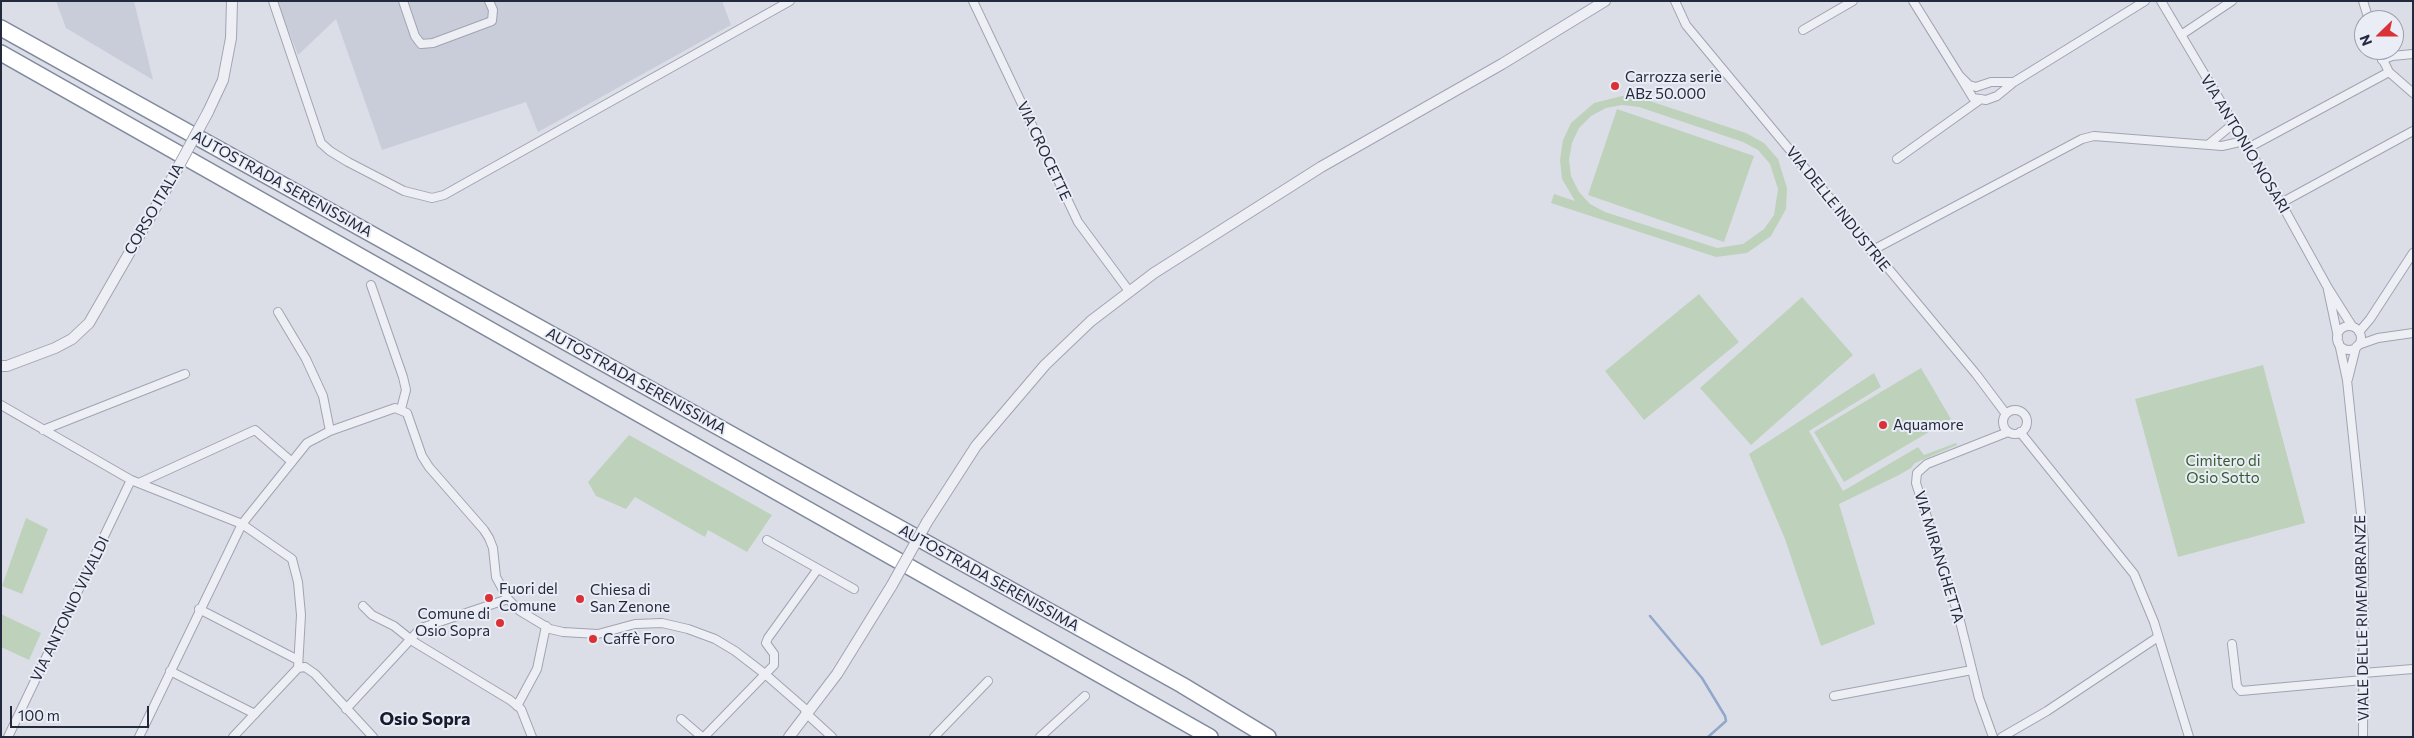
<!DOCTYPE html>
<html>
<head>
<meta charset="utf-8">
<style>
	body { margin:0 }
	#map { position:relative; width:2414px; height:738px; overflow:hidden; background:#dbdee7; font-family:Commissioner,sans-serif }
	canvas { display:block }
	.frame { position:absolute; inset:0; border:2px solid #242a3e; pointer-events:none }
	.north { position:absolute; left:2354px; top:10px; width:50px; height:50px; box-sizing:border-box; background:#eaedf5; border:1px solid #9b9fac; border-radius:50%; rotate:248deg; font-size:14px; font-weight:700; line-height:20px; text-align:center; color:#242a3e }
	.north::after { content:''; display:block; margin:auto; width:18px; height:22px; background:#da3137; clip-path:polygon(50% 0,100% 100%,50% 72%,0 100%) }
	.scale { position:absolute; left:10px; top:706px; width:139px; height:22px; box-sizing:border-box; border:2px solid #242a3e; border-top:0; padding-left:6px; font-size:15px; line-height:18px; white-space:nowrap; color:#242a3e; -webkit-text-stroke:4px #eaedf5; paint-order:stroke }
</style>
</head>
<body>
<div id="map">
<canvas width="2414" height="738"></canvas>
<div class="frame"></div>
<div class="north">N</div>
<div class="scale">100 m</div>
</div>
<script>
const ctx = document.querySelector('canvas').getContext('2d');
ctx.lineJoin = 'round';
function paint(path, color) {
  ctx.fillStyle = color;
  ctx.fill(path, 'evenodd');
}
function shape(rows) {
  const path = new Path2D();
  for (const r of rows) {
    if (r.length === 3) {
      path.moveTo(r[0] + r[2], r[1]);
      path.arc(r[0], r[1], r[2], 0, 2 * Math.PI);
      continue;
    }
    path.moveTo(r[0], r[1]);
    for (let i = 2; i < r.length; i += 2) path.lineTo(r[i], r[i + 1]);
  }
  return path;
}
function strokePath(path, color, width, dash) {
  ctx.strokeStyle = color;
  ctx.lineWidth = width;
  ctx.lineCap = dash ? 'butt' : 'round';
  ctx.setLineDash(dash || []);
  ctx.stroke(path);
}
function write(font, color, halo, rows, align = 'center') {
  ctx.font = font + ' Commissioner,sans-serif';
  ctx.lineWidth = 4;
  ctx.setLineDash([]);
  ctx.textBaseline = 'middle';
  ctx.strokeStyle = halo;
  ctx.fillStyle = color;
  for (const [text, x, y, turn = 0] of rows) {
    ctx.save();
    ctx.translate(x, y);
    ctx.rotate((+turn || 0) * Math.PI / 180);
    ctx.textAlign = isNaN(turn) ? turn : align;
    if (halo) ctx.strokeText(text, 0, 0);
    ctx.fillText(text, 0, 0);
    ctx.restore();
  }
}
paint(shape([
	[56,1,134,1,153,80,66,28],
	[277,1,722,1,731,25,538,132,526,102,382,150,336,19,298,55]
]), '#c8cdd9');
paint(shape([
	[1622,96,1641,98,1746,133,1764,143,1778,159,1787,188,1786,209,1771,236,1747,253,1716,257,1551,203,1554,194,1575,201,1562,179,1560,160,1563,140,1571,123,1594,103],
	[1622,105,1639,107,1743,142,1758,150,1770,164,1778,189,1774,215,1764,229,1743,244,1717,248,1605,212,1590,204,1579,192,1571,176,1569,160,1572,143,1579,128,1591,116,1606,108],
	[1617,109,1754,156,1724,242,1588,195],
	[1699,294,1739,342,1644,420,1605,371],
	[1802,297,1853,355,1751,445,1700,388],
	[2263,365,2305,523,2178,557,2135,399],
	[1921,368,1951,419,1844,482,1814,432],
	[1874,373,1881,387,1809,431,1843,491,1918,447,1924,455,1956,443,1957,445,1915,463,1911,468,1899,475,1839,504,1875,624,1821,646,1785,539,1749,454],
	[629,435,772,515,747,552,708,530,705,537,635,497,626,509,596,496,588,482],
	[26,518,48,529,22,594,2,586],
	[1,614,41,633,29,660,1,647]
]), '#bed2bb');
strokePath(shape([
	[1650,616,1702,678,1725,716,1726,721,1708,737]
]), '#91a7cb', 2.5);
const minor = shape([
	[273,1,321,143,330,151,348,162,404,191,432,198,444,195,790,1],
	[403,1,415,36,421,44,433,43,492,21,493,10,489,1],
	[973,1,1078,222,1129,291],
	[1675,1,1686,25,1976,374,2006,414],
	[1913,1,1959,75],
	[2161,1,2281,203,2328,288,2352,326],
	[2363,1,2369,20],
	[1803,30,1853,1],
	[2181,35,2232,1],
	[2378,50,2389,72,2413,93],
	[2382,60,2392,56,2413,54],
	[2014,82,1991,82,1976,87,1969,85,1959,75,1973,98,1986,100,1997,96,2014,82,2145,1],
	[2209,144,2233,124],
	[2248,148,2389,72],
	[1897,159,1981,99],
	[2281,203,2413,131],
	[1871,251,2082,139,2094,136,2222,146,2244,141],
	[371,285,403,377,406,390,401,409],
	[2328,290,2338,337],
	[2349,338,12],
	[2359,332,2370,319,2413,253],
	[2339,343,2347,380,2364,542,2363,737],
	[2358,345,2378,338,2413,333],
	[2348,379,2356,347],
	[1,405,131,480,242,524,292,559,298,582,301,615,298,668,233,737],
	[2015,422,12],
	[43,430,185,374],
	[330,431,395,408,407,413,422,456,429,467,484,530,489,538,493,548,496,577,508,599,520,611,550,629,563,632,598,634,635,624,662,623,688,629,715,639,735,651,765,674,804,708,808,715,832,737],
	[2020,432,2134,574,2154,622,2189,737],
	[139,483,255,430,292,462],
	[767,540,854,589],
	[363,606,372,615,394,626,414,642,510,700,521,709,532,737],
	[199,609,298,660],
	[2232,644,2237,686,2241,691,2363,680],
	[298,668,305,667,315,674,373,737],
	[170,671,255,714],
	[2363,673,2413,669],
	[1834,696,1972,670],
	[517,706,537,669,546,626],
	[346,709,421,628,508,599],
	[681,719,702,737],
	[8,737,131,480],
	[139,737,242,524,307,443,330,431,323,396,306,359,278,312],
	[704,737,774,665,774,654,766,643,768,638,817,570],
	[934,737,988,681],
	[1040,737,1085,696],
	[1993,737,1979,698,1959,617,1916,483,1917,473,1927,464,2008,432],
	[2002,737,2047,711,2158,637]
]);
const tertiary = shape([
	[208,112,223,80,231,38,232,1],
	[1,366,7,366,55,348,72,339,89,323,169,184],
	[927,522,976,446,1045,365,1091,321,1154,273,1321,167,1502,64,1605,1],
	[789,737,837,674,892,585]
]);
const motorway = shape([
	[1,28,1182,685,1268,737],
	[1,53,1210,737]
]);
strokePath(minor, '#a0a4b1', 10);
strokePath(tertiary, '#a0a4b1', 12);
strokePath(motorway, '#81899f', 18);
strokePath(minor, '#eeeff5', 8);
strokePath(tertiary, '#eeeff5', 10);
strokePath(motorway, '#fff', 15);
const tertiaryBridge = shape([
	[169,184,208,112],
	[892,585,927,522]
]);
strokePath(tertiaryBridge, '#a0a4b1', 12, []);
strokePath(tertiaryBridge, '#eeeff5', 10);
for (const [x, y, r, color] of [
	[1615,86,5,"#da3137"],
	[1883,425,5,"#da3137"],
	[489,598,5,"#da3137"],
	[580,599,5,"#da3137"],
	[500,623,5,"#da3137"],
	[593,639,5,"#da3137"]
]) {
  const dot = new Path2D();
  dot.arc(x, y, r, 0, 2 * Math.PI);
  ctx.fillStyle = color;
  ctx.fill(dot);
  strokePath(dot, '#eaedf5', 2);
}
write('15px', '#242a3e', '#eaedf5', [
	["Carrozza serie",1625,77],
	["ABz 50.000",1625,94],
	["Aquamore",1893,425],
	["Fuori del",499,589],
	["Comune",499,606],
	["Chiesa di",590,590],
	["San Zenone",590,607],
	["Comune di",490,614,"right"],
	["Osio Sopra",490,631,"right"],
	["Caffè Foro",603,639]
], 'left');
write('15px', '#242a3e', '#eaedf5', [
	["VIA ANTONIO NOSARI",2245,144,59],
	["VIA CROCETTE",1044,151,65],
	["AUTOSTRADA SERENISSIMA",282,184,29],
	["CORSO ITALIA",154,209,-60],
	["VIA DELLE INDUSTRIE",1838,209,51],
	["AUTOSTRADA SERENISSIMA",636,381,29],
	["VIA MIRANGHETTA",1939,557,73],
	["AUTOSTRADA SERENISSIMA",989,578,29],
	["VIA ANTONIO VIVALDI",70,609,-64],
	["VIALE DELLE RIMEMBRANZE",2362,618,-91]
]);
write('15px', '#335b30', '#eaedf5', [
	["Cimitero di",2223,461],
	["Osio Sotto",2223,478]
]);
write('bold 18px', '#161c2e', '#eaedf5', [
	["Osio Sopra",425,719]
]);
</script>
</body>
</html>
